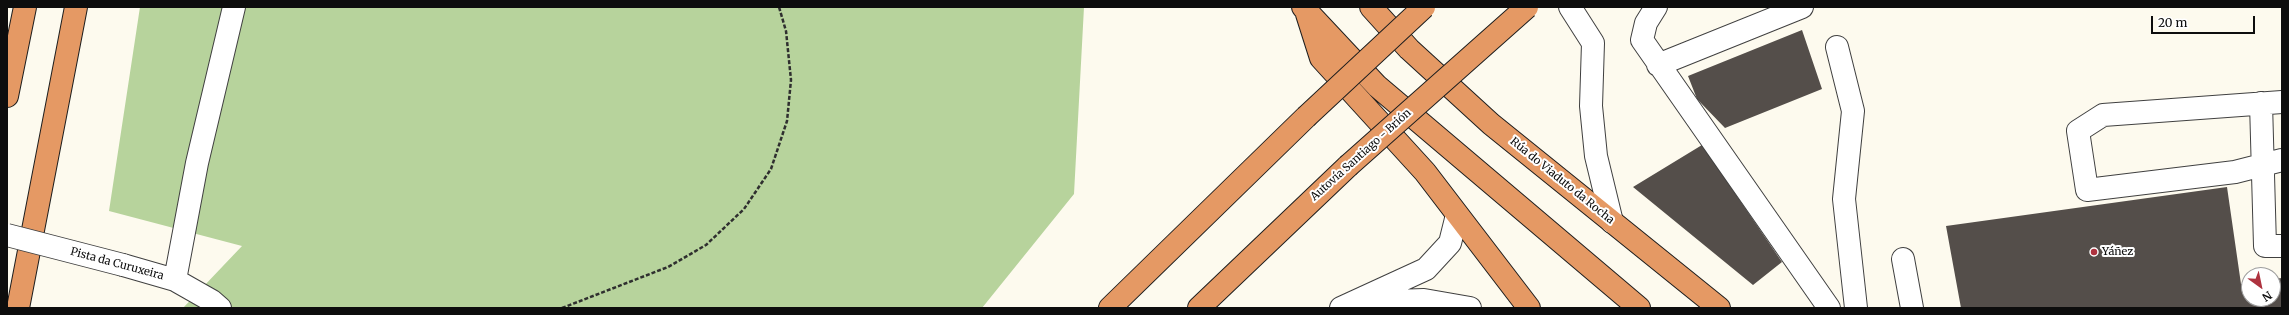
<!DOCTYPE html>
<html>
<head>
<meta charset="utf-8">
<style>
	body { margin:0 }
	#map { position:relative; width:2289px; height:315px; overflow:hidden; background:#fdfaee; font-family:Merriweather,serif }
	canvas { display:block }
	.frame { position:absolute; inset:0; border:8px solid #0d0d0d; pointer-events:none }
	.north { position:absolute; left:2241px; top:267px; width:40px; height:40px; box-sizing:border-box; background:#fff; border:1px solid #9e9e9e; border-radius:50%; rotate:147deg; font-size:11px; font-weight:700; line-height:16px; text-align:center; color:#0d0d0d }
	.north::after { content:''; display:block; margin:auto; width:14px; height:18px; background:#ae333f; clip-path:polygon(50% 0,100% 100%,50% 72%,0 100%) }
	.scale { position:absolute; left:2151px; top:16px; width:104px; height:18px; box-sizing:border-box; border:2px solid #0d0d0d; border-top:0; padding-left:5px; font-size:12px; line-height:14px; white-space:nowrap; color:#0d0d0d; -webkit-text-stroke:3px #fff; paint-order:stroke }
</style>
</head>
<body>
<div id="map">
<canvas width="2289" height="315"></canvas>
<div class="frame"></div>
<div class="north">N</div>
<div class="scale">20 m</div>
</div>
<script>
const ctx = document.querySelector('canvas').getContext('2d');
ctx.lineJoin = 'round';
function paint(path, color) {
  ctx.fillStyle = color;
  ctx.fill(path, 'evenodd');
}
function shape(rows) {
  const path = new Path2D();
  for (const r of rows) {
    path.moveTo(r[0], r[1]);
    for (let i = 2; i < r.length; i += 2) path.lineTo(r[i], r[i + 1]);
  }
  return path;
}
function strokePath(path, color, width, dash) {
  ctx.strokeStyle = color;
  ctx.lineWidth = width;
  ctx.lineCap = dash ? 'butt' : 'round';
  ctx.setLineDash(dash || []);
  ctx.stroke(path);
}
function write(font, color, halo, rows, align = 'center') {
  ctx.font = font + ' Merriweather,serif';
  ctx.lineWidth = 4;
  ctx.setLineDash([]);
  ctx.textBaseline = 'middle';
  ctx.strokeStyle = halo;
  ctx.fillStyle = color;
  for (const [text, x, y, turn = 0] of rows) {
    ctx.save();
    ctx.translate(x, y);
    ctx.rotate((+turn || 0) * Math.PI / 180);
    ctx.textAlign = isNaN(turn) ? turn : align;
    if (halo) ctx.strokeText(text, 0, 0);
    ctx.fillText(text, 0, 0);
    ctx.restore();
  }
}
paint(shape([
	[140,7,1084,7,1074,194,982,308,183,308,242,246,109,211]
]), '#b7d39c');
paint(shape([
	[1802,30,1822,89,1725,128,1697,99,1688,76],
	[1702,145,1782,262,1753,285,1633,187],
	[2227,187,2241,284,2249,283,2249,299,2273,299,2273,279,2282,278,2282,308,1961,308,1946,226]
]), '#544e4a');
const minor = shape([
	[1570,7,1593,43,1591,106,1596,156,1612,222],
	[1656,7,1646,23,1642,40,1829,308],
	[1837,47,1853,111,1844,199,1856,308],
	[1658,65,1802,7],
	[2282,102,2103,115,2078,131,2087,190,2235,172,2282,160],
	[2261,103,2265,246,2282,246],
	[1903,259,1912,308],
	[123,265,175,280,212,301,220,308],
	[175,280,197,163,234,7],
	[1363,302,1424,300,1470,308],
	[1341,308,1426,269,1450,243,1457,215]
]);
const highway = shape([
	[1303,7,1377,86,1639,308],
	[1371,7,1409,49,1491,124,1719,308],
	[1307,14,1321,58,1425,172,1529,308],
	[7,96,25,7],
	[18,308,76,7],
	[1110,308,1306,117],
	[1199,308,1348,166]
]);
strokePath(minor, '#404040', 24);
strokePath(highway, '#1e1e1e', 24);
strokePath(shape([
	[562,308,668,267,706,245,744,209,771,169,787,121,791,80,786,31,779,7]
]), '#2f2f2f', 2.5, [4, 2]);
strokePath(minor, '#fff', 22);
strokePath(highway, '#e59964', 22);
const minorBridge = shape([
	[7,235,123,265]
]);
const highwayBridge = shape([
	[1306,117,1424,7],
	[1348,166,1527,7]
]);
strokePath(minorBridge, '#404040', 24, []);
strokePath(highwayBridge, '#1e1e1e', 24, []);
strokePath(minorBridge, '#fff', 22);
strokePath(highwayBridge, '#e59964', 22);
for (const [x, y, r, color] of [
	[2094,252,4,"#ae333f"]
]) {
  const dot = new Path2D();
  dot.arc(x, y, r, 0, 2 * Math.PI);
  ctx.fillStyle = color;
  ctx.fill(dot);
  strokePath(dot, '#fff', 1.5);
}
write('11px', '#0d0d0d', '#fff', [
	["Autovía Santiago - Brión",1361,155,-42],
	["Rúa do Viaduto da Rocha",1562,181,39],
	["Pista da Curuxeira",117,264,15]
]);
write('11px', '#0d0d0d', '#fff', [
	["Yáñez",2102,252]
], 'left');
</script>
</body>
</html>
